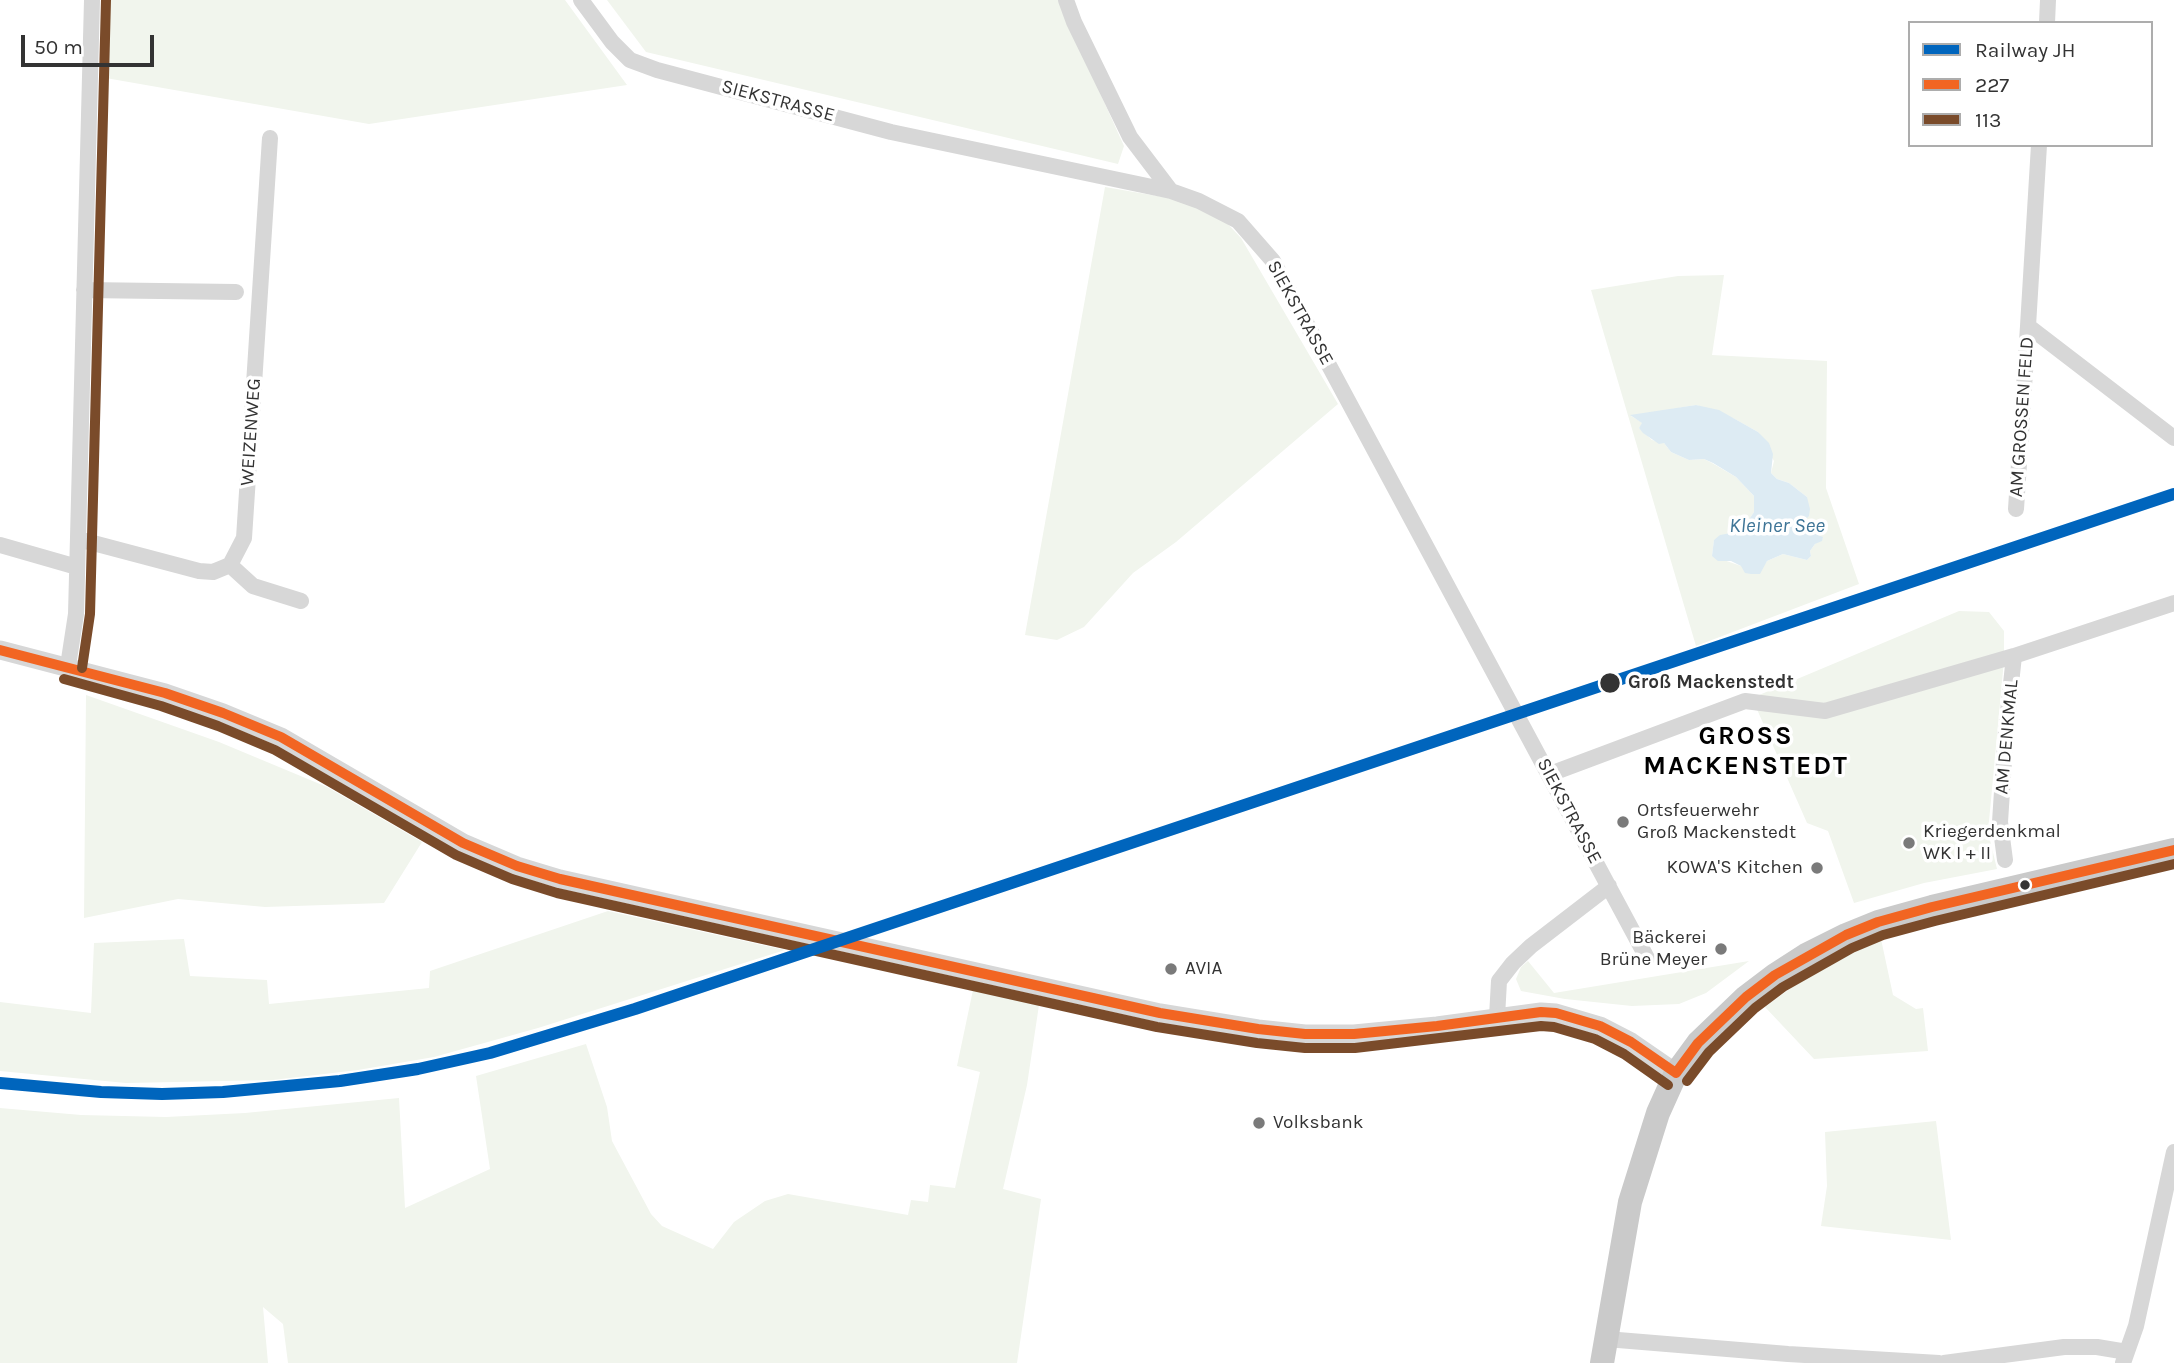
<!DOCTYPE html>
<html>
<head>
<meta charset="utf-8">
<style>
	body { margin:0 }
	#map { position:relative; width:2174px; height:1363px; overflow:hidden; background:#fff; font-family:Karla,sans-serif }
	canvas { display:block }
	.legend { position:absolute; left:1908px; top:21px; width:245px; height:126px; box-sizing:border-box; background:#fff; border:2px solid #adadad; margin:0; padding:9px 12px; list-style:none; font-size:21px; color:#333 }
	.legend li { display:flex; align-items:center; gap:14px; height:35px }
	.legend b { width:35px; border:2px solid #adadad }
	.scale { position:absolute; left:21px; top:35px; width:133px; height:32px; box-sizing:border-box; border:4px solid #333; border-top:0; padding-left:9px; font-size:21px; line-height:24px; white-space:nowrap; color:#333; -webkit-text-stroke:5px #fff; paint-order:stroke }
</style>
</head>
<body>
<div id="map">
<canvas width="2174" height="1363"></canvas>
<ul class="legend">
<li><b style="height:9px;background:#0065bd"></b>Railway JH</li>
<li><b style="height:9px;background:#f26522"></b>227</li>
<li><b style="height:9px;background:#7a4b2a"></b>113</li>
</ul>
<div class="scale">50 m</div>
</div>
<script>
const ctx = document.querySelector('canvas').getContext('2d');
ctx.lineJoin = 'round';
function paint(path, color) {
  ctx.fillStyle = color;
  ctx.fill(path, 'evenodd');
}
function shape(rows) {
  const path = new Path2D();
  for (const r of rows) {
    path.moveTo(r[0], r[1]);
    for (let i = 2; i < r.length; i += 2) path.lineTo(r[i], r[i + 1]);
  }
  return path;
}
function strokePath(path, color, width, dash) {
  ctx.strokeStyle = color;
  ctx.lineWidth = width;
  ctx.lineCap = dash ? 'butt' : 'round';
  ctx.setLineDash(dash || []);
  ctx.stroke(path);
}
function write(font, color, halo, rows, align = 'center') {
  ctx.font = font + ' Karla,sans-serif';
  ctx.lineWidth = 7;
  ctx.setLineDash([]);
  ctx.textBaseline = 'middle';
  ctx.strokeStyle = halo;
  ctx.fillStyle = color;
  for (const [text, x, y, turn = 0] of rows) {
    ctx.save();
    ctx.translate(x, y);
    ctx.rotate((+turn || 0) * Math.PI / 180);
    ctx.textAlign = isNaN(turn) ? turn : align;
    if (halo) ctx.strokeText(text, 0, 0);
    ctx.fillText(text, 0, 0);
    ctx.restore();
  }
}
paint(shape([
	[104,0,565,0,627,85,369,124,100,77],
	[607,0,1058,0,1124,146,1118,164,646,52],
	[1105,187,1169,198,1201,209,1225,221,1241,238,1338,404,1176,542,1133,573,1084,627,1057,640,1025,635],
	[1724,275,1712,355,1827,361,1826,488,1859,584,1696,646,1591,290,1678,276],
	[1696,405,1733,418,1758,432,1774,461,1771,473,1777,479,1789,483,1807,497,1803,522,1805,530,1823,538,1815,544,1810,551,1811,556,1807,560,1783,554,1767,561,1762,567,1741,566,1712,556,1714,540,1744,528,1754,512,1754,496,1736,477,1712,463,1704,459,1689,460,1671,452,1664,443,1652,440,1639,428,1643,423,1631,416],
	[1959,611,1989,612,2004,631,2004,660,1988,832,1997,869,1924,883,1854,903,1828,831,1807,823,1752,698],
	[86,695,219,742,327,787,422,842,384,903,265,907,178,899,84,918],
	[608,911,785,950,538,1028,434,1057,358,1070,273,1080,126,1083,0,1071,0,1002,91,1013,94,943,184,939,190,976,267,980,269,1004,429,988,430,971],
	[1881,939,1893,995,1916,1009,1923,1008,1928,1051,1814,1059,1765,1007,1806,977],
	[1528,961,1554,993,1749,961,1706,993,1679,1004,1632,1006,1565,999,1521,991,1516,979,1521,967],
	[973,990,1039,1005,1027,1085,1003,1189,1041,1199,1017,1363,288,1363,283,1324,263,1307,268,1363,0,1363,0,1108,81,1115,166,1117,245,1113,399,1098,405,1208,490,1169,476,1076,586,1044,607,1107,612,1141,651,1214,662,1226,713,1249,734,1222,765,1201,788,1194,908,1215,911,1200,928,1202,930,1185,955,1188,980,1072,957,1066],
	[1936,1121,1951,1240,1821,1226,1827,1186,1825,1132]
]), '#f1f5ed');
paint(shape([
	[1696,405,1719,410,1758,432,1769,443,1773,454,1771,473,1777,479,1789,483,1807,497,1810,509,1809,516,1803,522,1805,530,1823,537,1822,541,1815,544,1810,551,1811,556,1807,560,1783,554,1767,561,1760,574,1751,574,1745,573,1741,566,1731,561,1718,561,1712,556,1714,540,1720,535,1736,532,1744,527,1754,512,1754,496,1736,477,1713,463,1704,459,1689,460,1671,452,1664,443,1659,444,1643,433,1639,428,1642,423,1630,415]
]), '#ddebf3');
strokePath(shape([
	[581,0,612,42,630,60,657,70,891,132,1171,191,1199,201,1238,221,1273,261,1647,958],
	[1066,0,1074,22,1130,137,1171,191],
	[2047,23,2048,0],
	[2039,145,2028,326,2174,438],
	[84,290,236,292],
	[2016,509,2028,326],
	[78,539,199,571,213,572,230,565,244,538,270,138],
	[0,545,77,567],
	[230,565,253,586,301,601],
	[68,666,76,614,92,0],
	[1550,774,1745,701,1825,711,2014,656,2174,603],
	[2005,860,2000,822,2006,730,2014,656],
	[1497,1017,1499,981,1513,963,1531,946,1609,886],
	[1606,1339,1788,1354,1939,1363],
	[1944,1363,2064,1347,2097,1347,2127,1352],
	[2123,1363,2136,1326,2174,1152]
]), '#d7d7d7', 16);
strokePath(shape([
	[0,650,165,693,223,713,281,737,463,843,517,866,560,879,1160,1013,1258,1029,1305,1034,1354,1034,1437,1026,1541,1012,1556,1013,1600,1026,1631,1042,1676,1073]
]), '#d7d7d7', 19);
strokePath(shape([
	[1602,1363,1630,1202,1658,1113,1676,1073,1698,1043,1746,997,1775,975,1806,955,1846,935,1878,922,1932,907,2174,850]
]), '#cacaca', 24);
strokePath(shape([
	[0,650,165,693,223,713,281,737,463,843,517,866,560,879,1160,1013,1258,1029,1305,1034,1354,1034,1437,1026,1541,1012,1556,1013,1600,1026,1631,1042,1676,1073],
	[1676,1073,1698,1043,1746,997,1775,975,1846,935,1878,922,1932,907,2174,850]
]), '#f26522', 10);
strokePath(shape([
	[82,668,90,614,106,0],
	[64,679,161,706,218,726,275,750,456,855,512,879,557,893,1157,1027,1257,1043,1305,1048,1355,1048,1541,1026,1554,1027,1595,1039,1624,1054,1668,1085],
	[1687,1081,1709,1052,1755,1008,1783,987,1852,948,1883,935,1935,921,2174,864]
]), '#7a4b2a', 10);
strokePath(shape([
	[0,1083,101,1092,162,1094,223,1092,340,1081,418,1069,490,1053,635,1009,2174,494]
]), '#0065bd', 12);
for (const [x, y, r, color] of [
	[1610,683,11,"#333"],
	[1623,822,7,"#7a7a7a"],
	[1909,843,7,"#7a7a7a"],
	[1817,868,7,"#7a7a7a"],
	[2025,885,6,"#333"],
	[1721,949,7,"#7a7a7a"],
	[1171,969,7,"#7a7a7a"],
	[1259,1123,7,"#7a7a7a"]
]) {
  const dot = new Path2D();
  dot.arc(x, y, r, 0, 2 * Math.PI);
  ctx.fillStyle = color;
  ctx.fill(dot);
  strokePath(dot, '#fff', 2.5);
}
write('19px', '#333', '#fff', [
	["SIEKSTRASSE",778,101,15],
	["SIEKSTRASSE",1300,313,61],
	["AM GROSSEN FELD",2022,417,-86],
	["WEIZENWEG",251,432,-86],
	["AM DENKMAL",2007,737,-85],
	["SIEKSTRASSE",1569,811,62]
]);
write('bold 19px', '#333', '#fff', [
	["Groß Mackenstedt",1628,683]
], 'left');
write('19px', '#333', '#fff', [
	["Ortsfeuerwehr",1637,811],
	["Groß Mackenstedt",1637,833],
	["Kriegerdenkmal",1923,832],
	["WK I + II",1923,854],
	["KOWA'S Kitchen",1803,868,"right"],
	["Bäckerei",1707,938,"right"],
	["Brüne Meyer",1707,960,"right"],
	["AVIA",1185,969],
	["Volksbank",1273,1123]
], 'left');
write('italic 21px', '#3f7597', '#fff', [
	["Kleiner See",1777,526]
]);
ctx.letterSpacing = '2px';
write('bold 26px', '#000', '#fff', [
	["GROSS",1746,737],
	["MACKENSTEDT",1746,767]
]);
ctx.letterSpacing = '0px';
</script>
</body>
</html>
